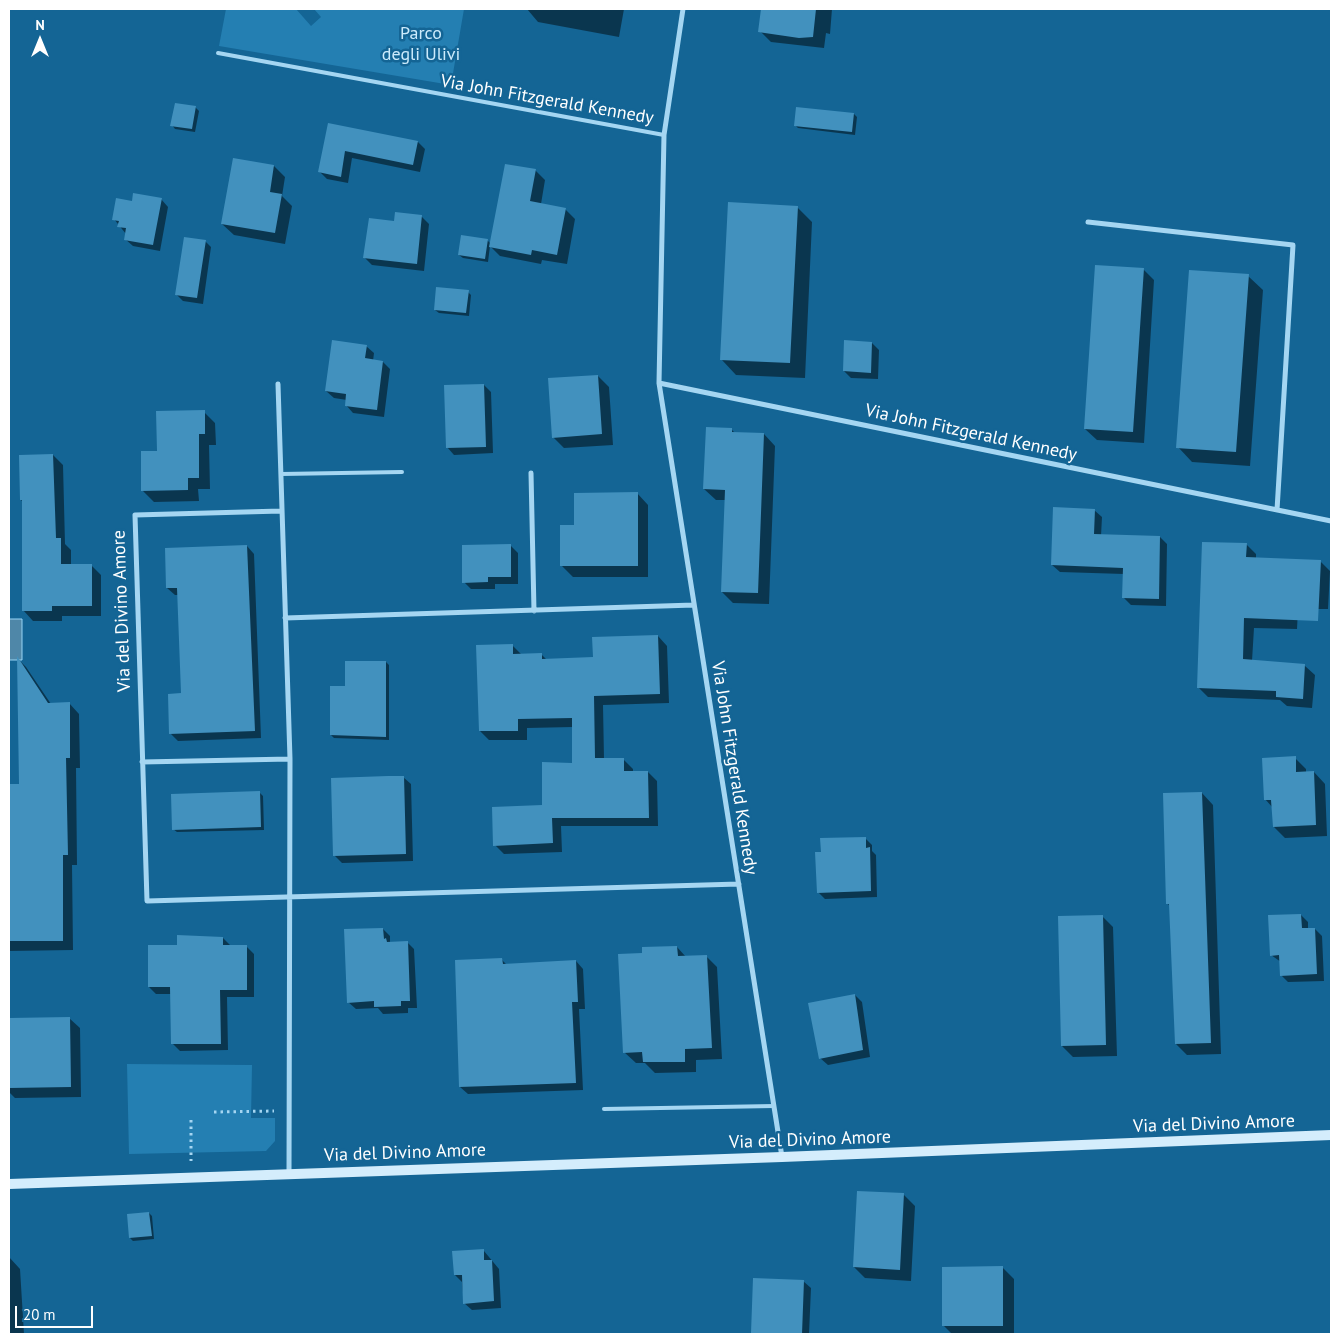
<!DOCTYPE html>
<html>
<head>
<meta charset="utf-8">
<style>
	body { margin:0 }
	#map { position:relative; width:1340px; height:1343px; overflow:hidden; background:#146595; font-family:"PT Sans",sans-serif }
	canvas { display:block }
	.frame { position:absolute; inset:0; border:10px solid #fff; pointer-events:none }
	.north { position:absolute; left:15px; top:15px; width:50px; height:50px; -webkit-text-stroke:4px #146595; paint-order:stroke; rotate:0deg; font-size:14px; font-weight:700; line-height:20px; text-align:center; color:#fff }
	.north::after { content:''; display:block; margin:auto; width:18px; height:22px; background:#fff; clip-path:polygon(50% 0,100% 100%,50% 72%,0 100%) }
	.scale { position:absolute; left:15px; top:1306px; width:78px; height:22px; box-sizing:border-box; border:2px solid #fff; border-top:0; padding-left:6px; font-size:15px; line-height:18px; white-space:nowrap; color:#fff; -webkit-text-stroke:4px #146595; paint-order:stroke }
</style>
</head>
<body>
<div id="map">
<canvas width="1340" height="1343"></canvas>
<div class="frame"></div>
<div class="north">N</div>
<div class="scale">20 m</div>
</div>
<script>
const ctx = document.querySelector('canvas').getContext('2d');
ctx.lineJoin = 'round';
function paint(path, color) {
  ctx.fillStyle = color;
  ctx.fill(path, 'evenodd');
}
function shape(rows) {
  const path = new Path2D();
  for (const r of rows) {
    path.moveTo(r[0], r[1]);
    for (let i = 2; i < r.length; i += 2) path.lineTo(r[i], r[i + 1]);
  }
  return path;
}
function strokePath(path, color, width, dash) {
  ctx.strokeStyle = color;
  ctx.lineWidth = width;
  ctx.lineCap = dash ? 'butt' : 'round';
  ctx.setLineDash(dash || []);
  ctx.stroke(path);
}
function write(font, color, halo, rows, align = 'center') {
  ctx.font = font + ' "PT Sans",sans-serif';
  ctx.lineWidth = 5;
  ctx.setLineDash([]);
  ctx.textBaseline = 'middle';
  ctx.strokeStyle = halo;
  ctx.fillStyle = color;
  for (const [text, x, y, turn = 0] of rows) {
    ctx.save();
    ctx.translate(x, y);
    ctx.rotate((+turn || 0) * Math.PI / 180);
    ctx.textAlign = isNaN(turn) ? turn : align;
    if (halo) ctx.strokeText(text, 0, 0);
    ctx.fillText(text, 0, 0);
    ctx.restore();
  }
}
paint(shape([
	[226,9,296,9,311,26,321,17,314,9,464,9,451,85,219,46],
	[127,1064,252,1065,251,1118,275,1118,275,1141,266,1151,129,1154]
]), '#247fb2');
const water = shape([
	[9,619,22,619,22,660,9,660,9,619]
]);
paint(water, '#4f87a8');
strokePath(water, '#97d4f5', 1);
paint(shape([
	[527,9,624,9,619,37,538,22],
	[762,9,832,9,830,34,826,33,824,48,771,42,760,31],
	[195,107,199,111,195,132,175,129,172,125],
	[854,114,857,117,855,135,798,128,795,125],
	[329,125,418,142,425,149,420,172,352,158,348,183,327,179,320,172],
	[274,166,285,177,282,196,292,206,285,244,234,235,222,224],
	[535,170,545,180,541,204,565,209,575,219,567,264,542,260,541,264,500,256,490,246,488,262,463,258,459,255,487,240,491,244],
	[161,199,168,207,160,251,133,246,125,239,126,234,114,219,133,202],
	[797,207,812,222,805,378,736,375,722,360],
	[396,213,422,217,429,224,424,271,372,265,365,258,395,222],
	[205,241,211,247,203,304,183,301,177,295],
	[1143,269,1154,280,1144,443,1097,440,1085,429],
	[1248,276,1263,290,1250,466,1192,462,1178,447],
	[468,292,471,295,469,316,439,313,435,310],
	[872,343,879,350,878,379,851,378,844,371],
	[366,346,374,353,373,361,383,362,390,369,384,417,353,413,346,405,347,400,334,398,326,391],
	[598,376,609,387,613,445,564,448,553,437],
	[484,385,491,392,493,453,454,455,447,447],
	[204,412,215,423,216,445,209,445,210,489,198,489,199,501,154,502,143,491,158,453],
	[732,430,736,434,764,434,775,446,769,604,733,603,722,592,726,500,716,500,704,489],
	[53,455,63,465,65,544,71,550,71,565,91,565,101,575,101,616,62,616,62,621,33,621,23,610,23,502,21,500],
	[637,493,648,505,648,577,573,577,562,566],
	[1094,510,1102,517,1101,536,1160,537,1167,544,1166,606,1131,605,1124,598,1124,574,1060,572,1052,565],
	[1246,544,1256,554,1256,558,1320,561,1330,571,1328,609,1298,609,1297,629,1254,628,1252,661,1305,666,1315,675,1312,708,1287,706,1280,700,1208,697,1198,687],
	[247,546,254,554,261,738,178,741,171,734,182,694,178,595,175,595,167,588],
	[511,546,518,553,518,584,495,584,495,589,471,589,464,582],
	[658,636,667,646,669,703,603,705,604,759,623,759,633,769,633,772,648,772,657,781,658,826,561,826,562,852,504,854,495,845,543,807,573,765,573,727,527,728,527,740,489,740,480,731,512,645,522,655,541,654,547,660,594,659],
	[18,659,26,667,51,704,69,703,79,714,80,768,76,768,77,865,72,865,73,950,9,951,9,786,20,786],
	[386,662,389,665,389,740,334,738,331,735,346,688],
	[1295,758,1306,769,1306,773,1314,772,1325,784,1327,836,1285,838,1274,827,1273,808,1265,799],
	[403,777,411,784,413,861,342,863,334,855],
	[260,793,263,796,264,830,177,832,173,829],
	[1202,793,1213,805,1221,1054,1187,1055,1176,1044,1170,906,1167,903],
	[865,838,872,845,872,851,876,855,877,897,825,899,818,892,822,853],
	[1301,915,1308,922,1308,929,1315,929,1322,936,1324,981,1288,982,1281,975,1281,962,1271,955],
	[1102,916,1113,927,1117,1056,1073,1057,1062,1046],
	[383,929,390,936,390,943,407,942,414,949,417,1008,408,1008,408,1013,383,1014,378,1008,356,1009,348,1002],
	[223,938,230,945,247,947,254,954,254,997,227,997,228,1050,180,1051,172,1043,171,994,156,994,149,987,178,946],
	[677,947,686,957,706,956,717,967,722,1059,696,1060,696,1072,655,1073,645,1063,636,1063,624,1052,643,954],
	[502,960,507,965,576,961,583,969,585,1009,579,1009,583,1090,468,1094,460,1087],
	[855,995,862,1002,870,1057,828,1065,820,1058],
	[69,1018,80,1028,81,1097,15,1098,9,1092,9,1019],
	[904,1195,915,1206,911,1281,865,1278,854,1267],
	[149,1213,152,1216,154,1239,133,1241,130,1238],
	[484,1251,499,1269,501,1308,472,1310,464,1303,462,1282,455,1275],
	[9,1257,20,1269,24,1334,9,1334],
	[1002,1267,1014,1279,1014,1334,952,1334,944,1326],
	[803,1281,811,1288,809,1334,754,1334,752,1332]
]), '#0007');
paint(shape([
	[761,9,816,9,813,37,799,38,758,32],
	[175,103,196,106,192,129,170,126],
	[796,107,854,113,852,132,794,126],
	[328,123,418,141,413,165,345,151,341,177,318,172],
	[233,158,274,165,270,192,282,194,275,233,221,224],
	[505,164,536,169,530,201,566,208,557,255,532,250,531,255,489,247],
	[133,193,162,198,153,245,124,240,126,228,117,227,119,221,112,220,116,198,132,201],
	[728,202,798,206,790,363,720,360],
	[395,212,422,215,417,264,363,258,369,218,394,221],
	[461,235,488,239,485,259,458,255],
	[184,237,206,240,197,298,175,295],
	[1095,265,1144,268,1133,432,1084,429],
	[1189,270,1249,274,1236,452,1176,448],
	[436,287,469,290,466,313,434,310],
	[332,340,367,345,365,358,383,361,377,410,345,406,346,394,325,391],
	[844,340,872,342,871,373,843,371],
	[598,375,602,434,552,438,548,378],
	[484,384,486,447,446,448,444,385],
	[205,410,205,434,199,434,199,478,188,478,188,490,141,491,141,451,157,451,156,411],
	[706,427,732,428,732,432,764,433,758,593,721,592,725,490,703,489],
	[53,454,56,538,61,538,61,564,92,564,92,606,52,606,52,611,22,611,22,500,20,500,19,455],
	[638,492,638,566,560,566,560,525,574,525,574,493],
	[1053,507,1095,509,1094,534,1160,536,1159,599,1122,598,1123,568,1051,565],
	[1202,542,1247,543,1246,557,1321,560,1318,621,1244,618,1243,659,1305,664,1303,699,1276,697,1276,691,1197,688],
	[511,544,511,577,488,577,488,582,462,583,462,545],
	[247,545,255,731,169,734,168,694,181,693,177,588,166,588,165,548],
	[658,635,660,694,594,696,595,758,624,758,624,771,648,771,649,818,552,818,553,843,493,846,492,807,542,805,542,762,572,763,572,718,518,719,518,731,479,731,476,645,513,644,513,654,542,653,542,659,593,657,592,637],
	[17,656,48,703,70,702,70,758,66,758,68,855,63,855,63,941,9,941,9,784,19,784],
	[345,661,386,661,386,737,330,735,330,686,345,686],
	[1296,756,1296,772,1314,771,1316,825,1273,827,1271,800,1264,800,1262,758],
	[388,776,404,776,406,854,333,856,331,778],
	[260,791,261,827,172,830,171,794],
	[1202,792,1211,1043,1175,1044,1169,904,1166,904,1163,793],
	[866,837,866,848,870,847,871,891,817,893,815,852,821,852,820,838],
	[1301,914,1302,928,1315,928,1317,974,1280,976,1279,955,1270,956,1268,915],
	[1103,915,1106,1045,1061,1046,1058,916],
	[383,928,384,939,386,938,387,942,408,941,410,1001,401,1001,401,1006,374,1007,374,1001,347,1003,344,929],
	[177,935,223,937,223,945,247,945,247,990,220,990,221,1044,171,1044,170,987,148,987,148,945,177,945],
	[677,946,678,956,707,955,712,1048,685,1049,685,1062,643,1062,642,1052,623,1053,618,954,642,953,642,947],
	[502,958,503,964,576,960,578,1002,572,1002,576,1083,459,1087,455,960],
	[855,994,863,1050,819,1059,808,1003],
	[70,1017,71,1087,9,1088,9,1018],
	[857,1191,904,1193,900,1270,853,1267],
	[149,1212,152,1236,129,1238,127,1214],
	[484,1249,484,1260,492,1260,494,1301,463,1304,462,1275,454,1275,452,1251],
	[1003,1266,1003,1326,942,1326,942,1267],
	[753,1278,804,1280,802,1334,751,1333]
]), '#4291be');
strokePath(shape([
	[214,1112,274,1111],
	[191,1120,191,1161]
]), '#a5d6f2', 3, [2.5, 4]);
strokePath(shape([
	[218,53,664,135],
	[281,474,402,472],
	[604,1109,774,1106]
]), '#a5d6f2', 4);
strokePath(shape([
	[683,9,664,135,659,383,782,1157],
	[1088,222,1293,245,1277,510],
	[659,383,1331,521],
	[278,384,290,759,289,1173],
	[531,473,534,611],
	[281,511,135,515,147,901,739,884],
	[285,618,694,605],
	[142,762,290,759]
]), '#a5d6f2', 5);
strokePath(shape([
	[9,1184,782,1157,1331,1135]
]), '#d4edfc', 10);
write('18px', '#ccebfc', '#146595', [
	["Parco",421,34],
	["degli Ulivi",421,55]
]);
write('18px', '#fff', '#146595', [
	["Via John Fitzgerald Kennedy",547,100,10],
	["Via John Fitzgerald Kennedy",971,433,12],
	["Via del Divino Amore",122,611,-92],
	["Via John Fitzgerald Kennedy",734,768,81],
	["Via del Divino Amore",1214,1124,-2],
	["Via del Divino Amore",810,1140,-2],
	["Via del Divino Amore",405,1153,-2]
]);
</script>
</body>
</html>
